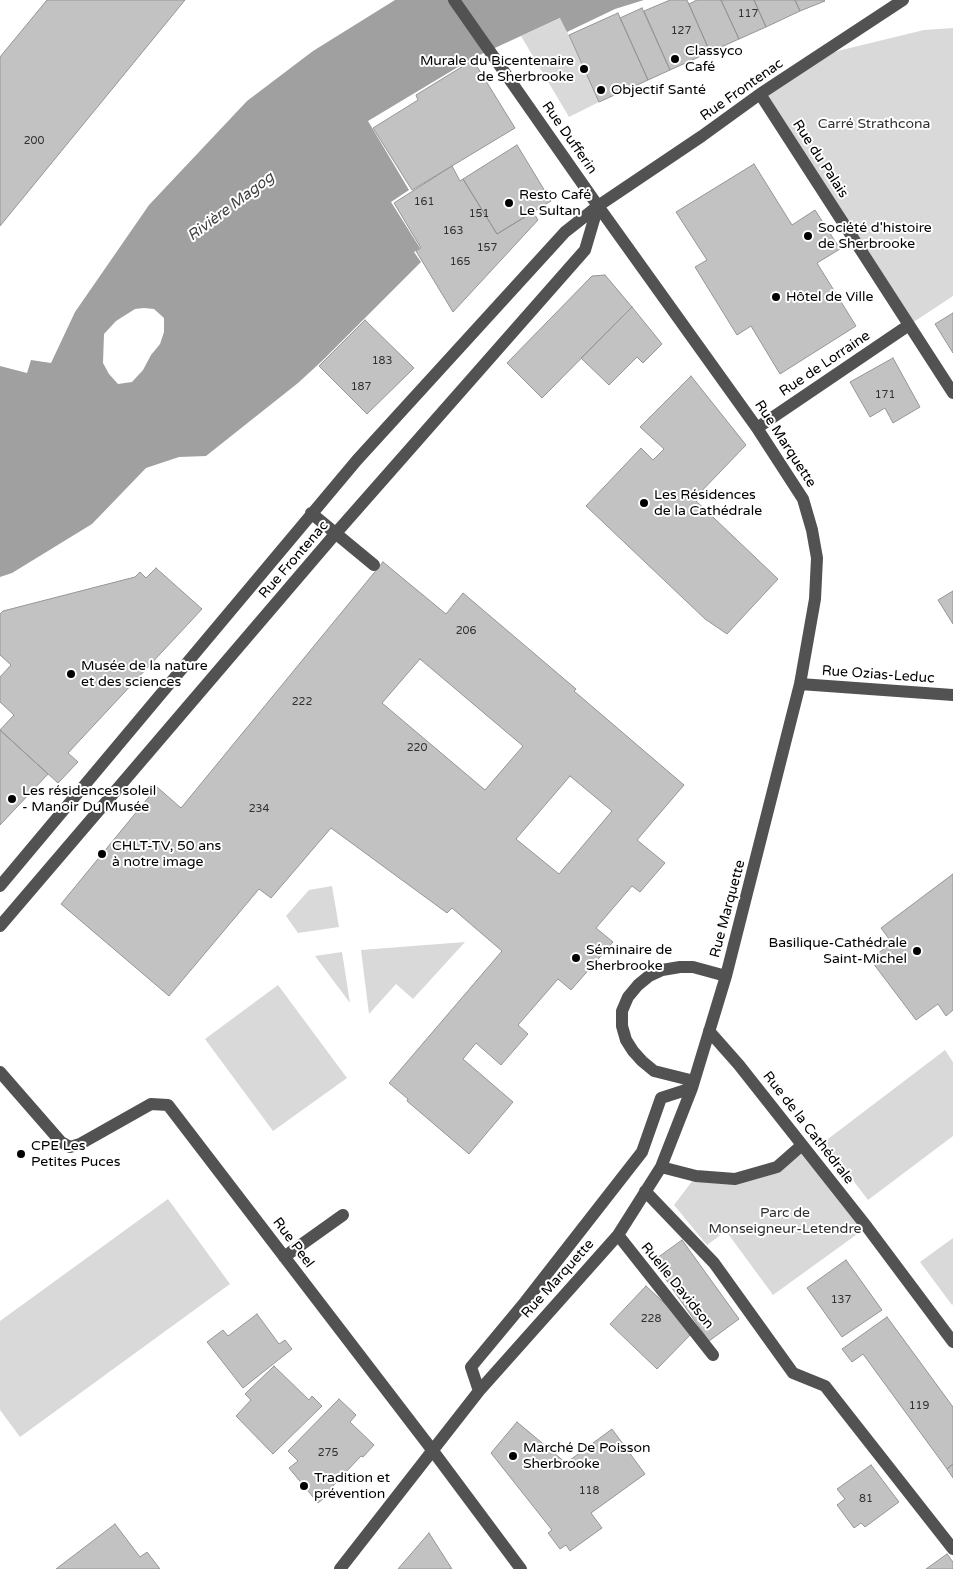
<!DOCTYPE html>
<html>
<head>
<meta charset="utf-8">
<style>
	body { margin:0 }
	canvas { display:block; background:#fff }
</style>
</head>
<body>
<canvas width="953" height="1569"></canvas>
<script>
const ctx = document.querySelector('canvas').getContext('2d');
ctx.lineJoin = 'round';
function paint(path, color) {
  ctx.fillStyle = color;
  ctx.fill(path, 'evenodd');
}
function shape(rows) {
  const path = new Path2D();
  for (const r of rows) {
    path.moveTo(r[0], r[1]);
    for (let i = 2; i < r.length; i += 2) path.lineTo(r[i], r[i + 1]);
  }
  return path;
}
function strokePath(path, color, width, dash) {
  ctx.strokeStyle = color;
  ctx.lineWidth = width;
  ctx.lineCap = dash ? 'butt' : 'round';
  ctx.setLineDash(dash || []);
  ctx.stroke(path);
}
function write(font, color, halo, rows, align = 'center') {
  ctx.font = font + ' "Varela Round",sans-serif';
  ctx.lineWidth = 4;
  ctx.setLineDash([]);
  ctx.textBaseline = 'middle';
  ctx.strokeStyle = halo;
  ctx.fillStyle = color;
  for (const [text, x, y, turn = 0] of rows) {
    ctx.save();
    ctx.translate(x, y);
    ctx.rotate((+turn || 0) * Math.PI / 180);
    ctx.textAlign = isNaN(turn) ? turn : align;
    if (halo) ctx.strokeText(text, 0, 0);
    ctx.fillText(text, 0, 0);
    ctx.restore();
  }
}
paint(shape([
	[561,18,599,102,569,117,521,36],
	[953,28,953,296,909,325,760,94,821,55,924,30],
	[332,886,339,927,298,933,286,916,309,890],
	[465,942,413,999,396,984,369,1014,361,950],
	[342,952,350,1003,315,956],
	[278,985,347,1078,273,1131,205,1039],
	[945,1050,953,1062,953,1136,868,1200,824,1142],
	[802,1145,867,1227,773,1295,726,1231,707,1245,674,1205,696,1176,735,1179,777,1167],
	[168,1199,230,1284,20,1437,0,1410,0,1321],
	[953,1238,953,1304,952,1305,920,1262]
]), '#d9d9d9');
paint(shape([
	[395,0,644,0,615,9,567,32,560,18,473,58,368,121,409,190,391,202,420,248,414,252,421,262,322,361,298,383,206,456,179,457,146,468,92,524,12,573,0,577,0,366,27,373,31,360,51,363,75,312,149,205,247,101,313,51],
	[144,308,154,309,164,318,164,332,160,344,151,355,143,370,132,382,118,384,109,374,103,363,104,334,116,321,135,309]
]), '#a0a0a0');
const building = shape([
	[47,0,185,0,0,226,0,57,47,0],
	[670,0,687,0,710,52,670,70,644,11,670,0],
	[697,0,721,0,739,39,710,52,689,4,697,0],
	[721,0,754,0,766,27,739,39,721,0],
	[754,0,795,0,800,11,766,27,754,0],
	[795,0,824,0,825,1,800,11,795,0],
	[642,8,670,70,648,80,620,18,642,8],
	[618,13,648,80,599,102,569,35,618,13],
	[473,60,515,128,412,190,373,128,418,100,416,95,473,60],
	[517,145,551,201,497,234,463,179,517,145],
	[754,164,792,225,815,210,840,249,817,263,856,326,780,374,751,326,737,335,695,267,707,260,676,212,754,164],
	[452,166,460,181,463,179,497,234,533,212,538,220,453,312,416,251,421,248,394,203,452,166],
	[605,275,632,307,542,398,507,363,592,276,605,275],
	[632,307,662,344,643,363,637,357,609,385,581,358,632,307],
	[953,313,953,353,935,324,953,313],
	[365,320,414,368,367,414,319,366,365,320],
	[893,358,920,407,893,423,885,408,870,417,850,382,893,358],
	[691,376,746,445,694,499,778,579,727,634,705,619,586,506,641,448,653,460,664,449,640,427,691,376],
	[383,562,446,614,463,593,576,689,574,691,684,785,637,840,665,863,640,892,632,886,596,928,613,942,571,990,558,979,518,1025,528,1034,501,1065,476,1043,463,1059,513,1102,469,1154,407,1101,408,1099,389,1083,502,951,452,908,447,913,331,828,271,898,259,889,169,996,61,904,157,787,181,808,383,562],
	[420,659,523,746,485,790,382,703,420,659],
	[570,776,612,811,559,874,516,839,570,776],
	[156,568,202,609,68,753,78,762,58,783,0,730,14,715,0,702,0,677,11,665,0,655,0,614,3,611,135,577,140,572,146,578,156,568],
	[953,591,953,624,938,600,953,591],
	[0,730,48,774,0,825,0,730],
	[953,874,953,1010,946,1016,938,1004,916,1020,870,959,892,943,881,928,953,874],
	[682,1240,739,1319,709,1341,653,1261,682,1240],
	[846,1260,882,1310,842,1337,807,1288,846,1260],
	[646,1286,694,1331,657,1369,610,1324,646,1286],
	[257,1314,279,1344,285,1340,292,1349,243,1388,207,1342,223,1330,228,1336,257,1314],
	[887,1317,953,1407,953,1464,947,1469,863,1354,852,1362,842,1349,887,1317],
	[274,1366,309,1400,312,1396,322,1406,273,1454,236,1416,251,1400,245,1394,274,1366],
	[339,1399,356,1415,350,1422,374,1445,363,1457,361,1456,329,1490,331,1492,318,1503,289,1468,298,1461,288,1451,339,1399],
	[517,1422,566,1463,612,1429,645,1474,591,1513,602,1528,570,1551,566,1545,560,1549,548,1533,552,1530,491,1453,517,1422],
	[953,1464,953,1478,947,1469,953,1464],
	[871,1465,899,1502,865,1527,861,1523,854,1528,837,1505,845,1499,837,1489,871,1465],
	[115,1524,140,1557,147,1552,160,1569,56,1569,115,1524],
	[429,1533,452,1569,398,1569,429,1533],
	[947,1554,953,1562,953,1569,926,1569,947,1554]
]);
paint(building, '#c2c2c2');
strokePath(building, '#969696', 1);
strokePath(shape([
	[760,94,953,393],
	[757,428,909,325],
	[311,513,374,565],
	[800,684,953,695],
	[0,886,357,460,565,232,598,206,702,136,760,94,903,0],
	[0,926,336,533,585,250,598,206],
	[709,1031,739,1065,867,1227,953,1342],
	[0,1072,61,1142,70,1147,80,1144,151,1104,168,1105,433,1451,521,1569],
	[694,1081,654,1071,642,1061,633,1051,626,1040,622,1026,622,1011,628,997,638,985,649,976,662,970,680,967,693,967,726,976],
	[661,1167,696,1176,735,1179,777,1167,802,1145],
	[645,1191,714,1263,793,1373,825,1386,953,1549],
	[618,1235,713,1355],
	[284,1257,343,1215],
	[479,1391,471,1367,525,1302,642,1152,661,1098,692,1088],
	[340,1569,479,1391,618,1235,661,1167,692,1088,726,976,800,684,815,599,817,558,812,530,803,499,757,428,598,206,454,0]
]), '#525252', 12);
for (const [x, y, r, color] of [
	[675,59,5,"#000"],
	[584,69,5,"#000"],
	[601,90,5,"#000"],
	[509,203,5,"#000"],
	[808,236,5,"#000"],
	[776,297,5,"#000"],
	[644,503,5,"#000"],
	[71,674,5,"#000"],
	[12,799,5,"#000"],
	[102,854,5,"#000"],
	[917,951,5,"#000"],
	[576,958,5,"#000"],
	[21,1154,5,"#000"],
	[513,1456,5,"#000"],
	[304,1486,5,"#000"]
]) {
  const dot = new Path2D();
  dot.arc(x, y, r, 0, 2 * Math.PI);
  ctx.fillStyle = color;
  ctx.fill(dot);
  strokePath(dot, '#fff', 2);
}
write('11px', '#303030', null, [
	["117",748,14],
	["127",681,31],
	["200",34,141],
	["161",424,202],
	["151",479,214],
	["163",453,231],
	["157",487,248],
	["165",460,262],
	["183",382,361],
	["187",361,387],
	["171",885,395],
	["206",466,631],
	["222",302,702],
	["220",417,748],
	["234",259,809],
	["137",841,1300],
	["228",651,1319],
	["119",919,1406],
	["275",328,1453],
	["118",589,1491],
	["81",866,1499]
]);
write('14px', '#000', '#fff', [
	["Classyco",685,51],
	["Café",685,67],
	["Murale du Bicentenaire",574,61,"right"],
	["de Sherbrooke",574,77,"right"],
	["Objectif Santé",611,90],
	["Resto Café",519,195],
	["Le Sultan",519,211],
	["Société d'histoire",818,228],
	["de Sherbrooke",818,244],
	["Hôtel de Ville",786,297],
	["Les Résidences",654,495],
	["de la Cathédrale",654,511],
	["Musée de la nature",81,666],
	["et des sciences",81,682],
	["Les résidences soleil",22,791],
	["- Manoir Du Musée",22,807],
	["CHLT-TV, 50 ans",112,846],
	["à notre image",112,862],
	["Basilique-Cathédrale",907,943,"right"],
	["Saint-Michel",907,959,"right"],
	["Séminaire de",586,950],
	["Sherbrooke",586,966],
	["CPE Les",31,1146],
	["Petites Puces",31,1162],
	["Marché De Poisson",523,1448],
	["Sherbrooke",523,1464],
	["Tradition et",314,1478],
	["prévention",314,1494]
], 'left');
write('14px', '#000', '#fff', [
	["Rue Frontenac",742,90,-35],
	["Rue Dufferin",569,138,55],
	["Rue du Palais",820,159,57],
	["Rue de Lorraine",825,364,-34],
	["Rue Marquette",785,444,57],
	["Rue Frontenac",294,560,-49],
	["Rue Ozias-Leduc",878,675,4],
	["Rue Marquette",728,909,-75],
	["Rue de la Cathédrale",808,1128,52],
	["Rue Peel",293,1243,53],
	["Rue Marquette",558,1279,-48],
	["Ruelle Davidson",677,1286,51]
]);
write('14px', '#303030', '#fff', [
	["Carré Strathcona",874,124],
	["Parc de",785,1213],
	["Monseigneur-Letendre",785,1229]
]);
write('italic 15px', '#414141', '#fff', [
	["Rivière Magog",231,207,-37]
]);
</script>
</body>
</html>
